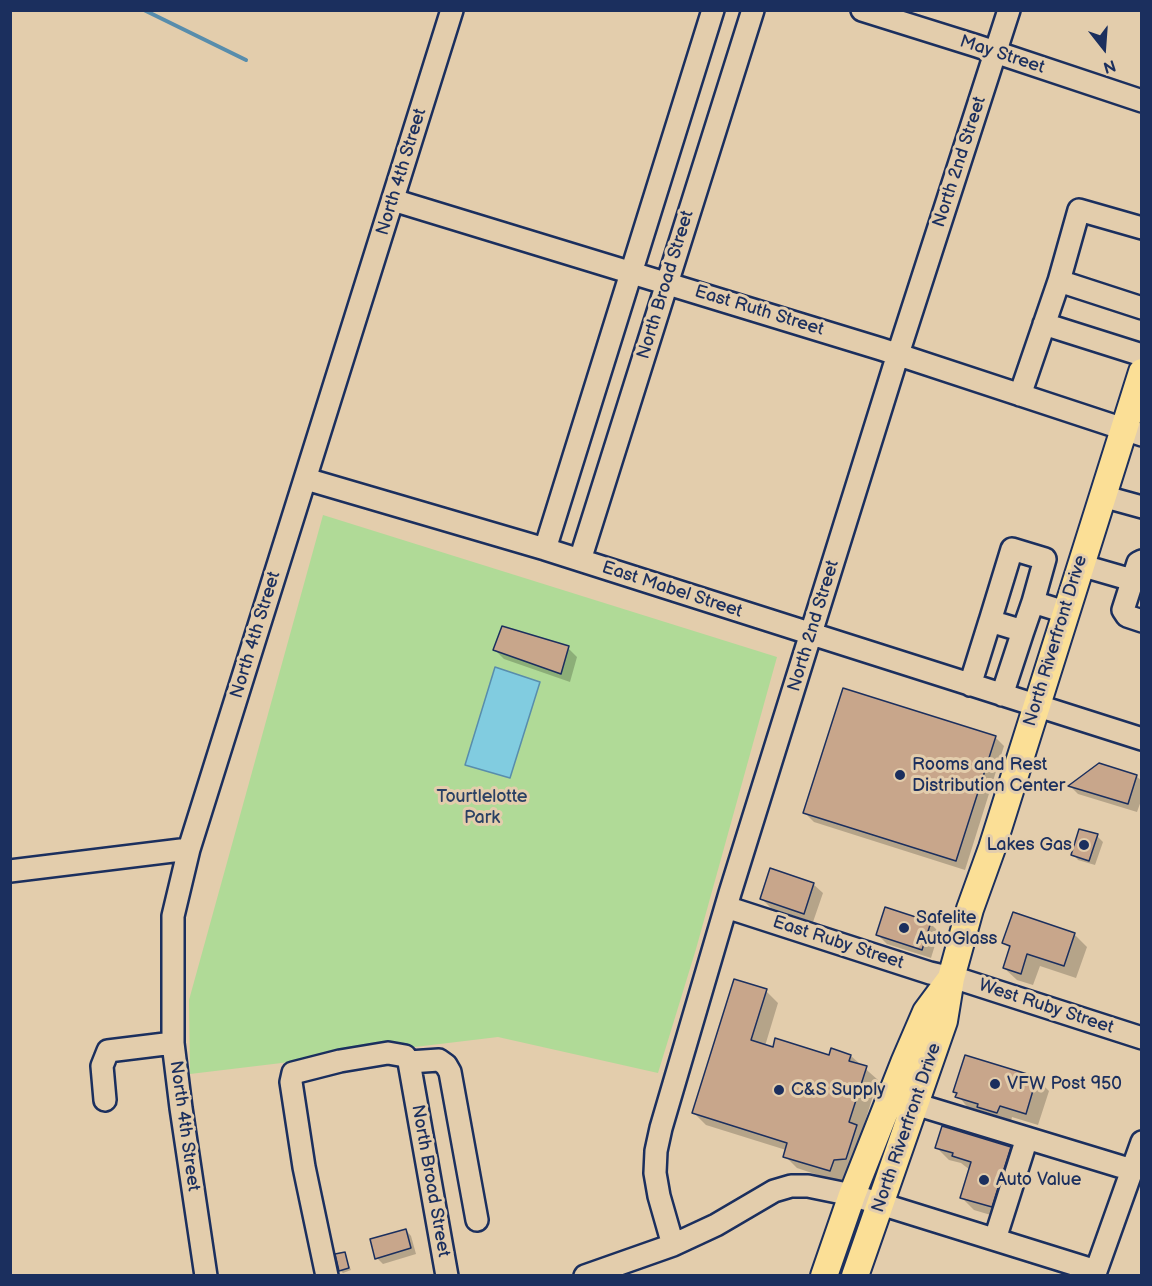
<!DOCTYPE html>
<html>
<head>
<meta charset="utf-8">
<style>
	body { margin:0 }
	#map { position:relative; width:1152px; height:1286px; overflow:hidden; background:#e3cdac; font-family:"Balsamiq Sans",sans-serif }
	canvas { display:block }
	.frame { position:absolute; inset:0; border:12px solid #1b2f5e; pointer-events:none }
	.north { position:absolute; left:1074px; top:18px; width:60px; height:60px; -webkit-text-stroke:4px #e3cdac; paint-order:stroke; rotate:163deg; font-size:16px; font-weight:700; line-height:24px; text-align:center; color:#1b2f5e }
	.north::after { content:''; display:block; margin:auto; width:21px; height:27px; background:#1b2f5e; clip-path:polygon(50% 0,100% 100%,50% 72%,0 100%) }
</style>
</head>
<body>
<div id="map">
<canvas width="1152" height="1286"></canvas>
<div class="frame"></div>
<div class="north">N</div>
</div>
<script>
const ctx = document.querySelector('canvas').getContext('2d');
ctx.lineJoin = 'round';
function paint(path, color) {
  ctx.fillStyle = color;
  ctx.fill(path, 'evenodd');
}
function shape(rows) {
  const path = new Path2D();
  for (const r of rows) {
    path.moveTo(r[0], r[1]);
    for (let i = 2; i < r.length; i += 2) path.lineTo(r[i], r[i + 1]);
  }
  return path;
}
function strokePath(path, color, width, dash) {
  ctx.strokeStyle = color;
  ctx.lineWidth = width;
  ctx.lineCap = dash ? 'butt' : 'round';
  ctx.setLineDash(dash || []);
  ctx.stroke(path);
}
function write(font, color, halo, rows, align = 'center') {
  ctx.font = font + ' "Balsamiq Sans",sans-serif';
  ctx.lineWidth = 6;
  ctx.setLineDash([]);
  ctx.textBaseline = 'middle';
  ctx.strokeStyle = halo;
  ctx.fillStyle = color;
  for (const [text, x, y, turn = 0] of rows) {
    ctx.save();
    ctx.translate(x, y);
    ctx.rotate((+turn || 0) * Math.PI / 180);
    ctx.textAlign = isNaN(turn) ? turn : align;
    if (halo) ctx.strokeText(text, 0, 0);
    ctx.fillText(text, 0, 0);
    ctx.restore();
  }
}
paint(shape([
	[323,515,777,657,696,949,658,1073,498,1037,190,1074,189,1000]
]), '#b0da97');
const water = shape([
	[495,667,540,682,510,778,465,765,495,667]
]);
paint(water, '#81cce0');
strokePath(water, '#588dac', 1.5);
paint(shape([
	[568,648,577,657,570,682,504,659,495,650],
	[995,737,1004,746,965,870,814,822,805,813],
	[1136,776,1142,781,1142,798,1137,812,1078,794,1070,786],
	[1097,836,1103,842,1095,865,1078,860,1073,854],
	[813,884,823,893,813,922,771,908,762,899],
	[930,923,939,932,931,958,887,944,878,935],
	[1074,934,1087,947,1076,978,1040,966,1033,985,1017,980,1004,968,1011,949,1004,943],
	[766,991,778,1003,765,1046,830,1057,851,1056,878,1080,862,1131,869,1138,858,1171,846,1171,842,1183,797,1168,785,1156,786,1150,706,1125,694,1113],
	[1036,1078,1049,1091,1038,1125,1012,1117,1010,1125,991,1119,987,1114,969,1109,955,1092],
	[937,1148,1010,1148,1022,1160,1004,1219,974,1210,962,1198,970,1170,961,1163,949,1160],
	[406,1230,411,1236,416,1254,383,1264,377,1258],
	[344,1254,351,1270,343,1273,340,1270]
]), '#0003');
strokePath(shape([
	[144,10,246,60]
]), '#588dac', 4);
const building = shape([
	[502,626,569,646,561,674,493,650,502,626],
	[843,688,996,736,956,861,803,813,843,688],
	[1099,763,1137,775,1128,804,1068,786,1099,763],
	[1079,829,1098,834,1089,861,1071,855,1079,829],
	[770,868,814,883,804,914,760,899,770,868],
	[885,907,931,922,922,950,876,935,885,907],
	[1013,912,1075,933,1064,966,1027,954,1021,974,1003,968,1010,946,1002,943,1013,912],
	[734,979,767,989,751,1040,773,1047,775,1038,829,1055,831,1048,851,1055,849,1061,867,1066,849,1122,857,1125,846,1159,834,1160,830,1171,783,1157,787,1143,692,1113,734,979],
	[965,1055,1037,1077,1026,1114,1000,1106,997,1113,977,1107,978,1104,955,1097,957,1093,953,1092,965,1055],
	[942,1126,1011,1147,992,1207,960,1198,971,1162,952,1156,953,1153,935,1148,942,1126],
	[406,1229,411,1248,375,1259,370,1239,406,1229],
	[345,1252,349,1268,339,1271,335,1254,345,1252]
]);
paint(building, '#c8a68b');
strokePath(building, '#1b2f5e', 1.5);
const minor = shape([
	[862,10,977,46,1142,101],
	[393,200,881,349,1142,435],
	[1142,228,1079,210,1059,281,1142,308],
	[1044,324,1142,355],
	[1020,395,1059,281],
	[306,479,545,549,1142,739],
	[1102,496,1142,507],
	[545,549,713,10],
	[580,560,753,10],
	[1142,561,1138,563,1123,610,1127,616,1142,621],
	[1080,565,1132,580],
	[1033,602,1045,559,1012,549,990,621,1023,631,1033,602,1065,612],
	[970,685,990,621],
	[1002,695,1023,631],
	[10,871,189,849],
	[726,907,930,973,965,981,1142,1038],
	[409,1062,439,1060,446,1065,450,1072,477,1220],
	[105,1100,102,1066,108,1051,173,1043],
	[915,1104,1132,1170],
	[995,1239,1027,1138],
	[673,1245,659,1196,655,1173,656,1151,661,1128,730,893,898,354,1009,10],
	[206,1276,181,1108,173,1043,173,916,189,849,452,10],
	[327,1276,304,1167,291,1082,293,1073,340,1061,388,1053,405,1056,409,1062,447,1276],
	[585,1276,673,1245,716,1225,774,1191,791,1186,808,1186,852,1195,1096,1271,1142,1142]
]);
const major = shape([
	[824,1276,852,1195,904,1063,926,1012,949,981],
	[855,1276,944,1021,951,978,970,909,992,848,1142,372]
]);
strokePath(minor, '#1b2f5e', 26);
strokePath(major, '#1b2f5e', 30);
strokePath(minor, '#e3cdac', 21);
strokePath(major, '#fbdf96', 26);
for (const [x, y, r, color] of [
	[900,775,6,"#1b2f5e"],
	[1084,845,6,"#1b2f5e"],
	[904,928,6,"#1b2f5e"],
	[995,1084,6,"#1b2f5e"],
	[779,1090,6,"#1b2f5e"],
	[984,1180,6,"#1b2f5e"]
]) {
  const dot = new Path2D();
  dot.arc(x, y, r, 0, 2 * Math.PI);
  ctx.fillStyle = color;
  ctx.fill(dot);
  strokePath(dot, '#e3cdac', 2);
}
write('18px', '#1b2f5e', '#e3cdac', [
	["May Street",1002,55,18],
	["North 2nd Street",960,162,-72],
	["North 4th Street",402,172,-73],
	["North Broad Street",666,285,-73],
	["East Ruth Street",759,311,17],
	["East Mabel Street",672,590,18],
	["North 2nd Street",814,626,-73],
	["North 4th Street",256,635,-73],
	["North Riverfront Drive",1056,641,-73],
	["East Ruby Street",838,943,18],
	["West Ruby Street",1046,1007,18],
	["North 4th Street",184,1126,82],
	["North Riverfront Drive",907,1128,-71],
	["North Broad Street",430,1181,80]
]);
write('18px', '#1b2f5e', '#e3cdac', [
	["Rooms and Rest",912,765],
	["Distribution Center",912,786],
	["Lakes Gas",1072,845,"right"],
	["Safelite",916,918],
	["AutoGlass",916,939],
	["VFW Post 950",1007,1084],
	["C&S Supply",791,1090],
	["Auto Value",996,1180]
], 'left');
write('18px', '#2a4064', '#e3cdac', [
	["Tourtlelotte",482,797],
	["Park",482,818]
]);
</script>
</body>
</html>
